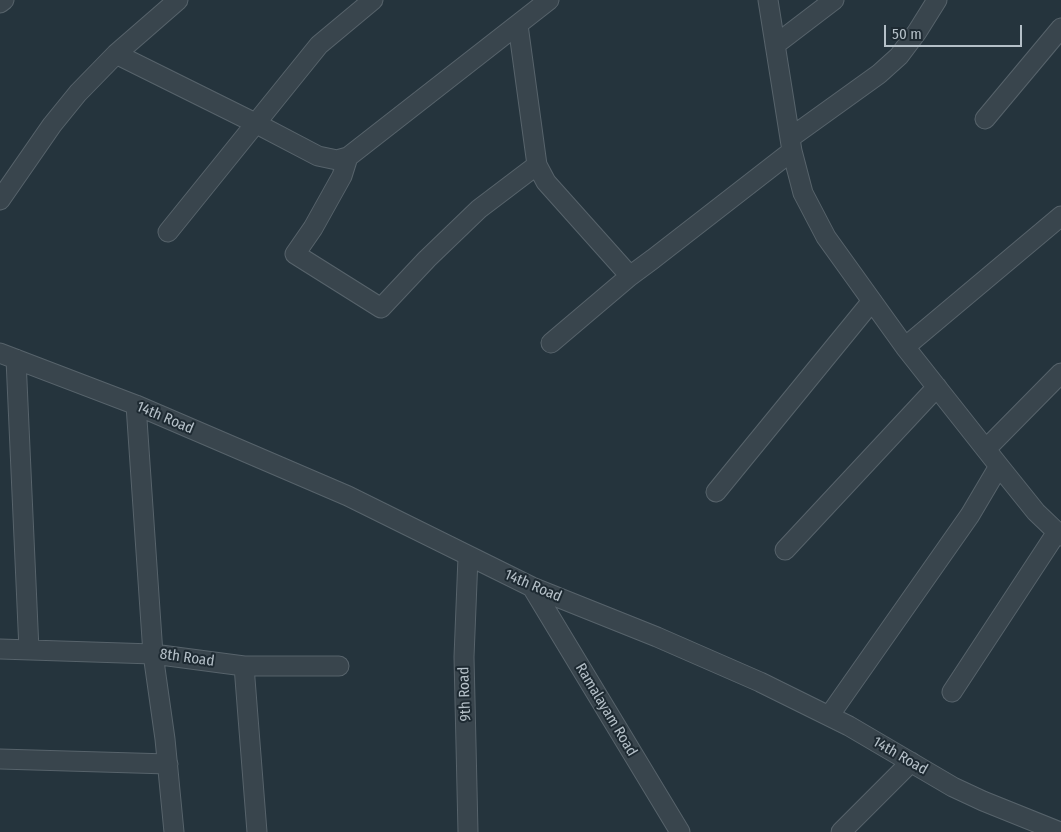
<!DOCTYPE html>
<html>
<head>
<meta charset="utf-8">
<style>
	body { margin:0 }
	#map { position:relative; width:1061px; height:832px; overflow:hidden; background:#25343d; font-family:"Fira Sans Condensed",sans-serif }
	canvas { display:block }
	.scale { position:absolute; left:884px; top:25px; width:138px; height:22px; box-sizing:border-box; border:2px solid #b5c0c8; border-top:0; padding-left:6px; font-size:15px; line-height:18px; white-space:nowrap; color:#b5c0c8; -webkit-text-stroke:4px #1e2a32; paint-order:stroke }
</style>
</head>
<body>
<div id="map">
<canvas width="1061" height="832"></canvas>
<div class="scale">50 m</div>
</div>
<script>
const ctx = document.querySelector('canvas').getContext('2d');
ctx.lineJoin = 'round';
function shape(rows) {
  const path = new Path2D();
  for (const r of rows) {
    path.moveTo(r[0], r[1]);
    for (let i = 2; i < r.length; i += 2) path.lineTo(r[i], r[i + 1]);
  }
  return path;
}
function strokePath(path, color, width, dash) {
  ctx.strokeStyle = color;
  ctx.lineWidth = width;
  ctx.lineCap = dash ? 'butt' : 'round';
  ctx.setLineDash(dash || []);
  ctx.stroke(path);
}
function write(font, color, halo, rows, align = 'center') {
  ctx.font = font + ' "Fira Sans Condensed",sans-serif';
  ctx.lineWidth = 4;
  ctx.setLineDash([]);
  ctx.textBaseline = 'middle';
  ctx.strokeStyle = halo;
  ctx.fillStyle = color;
  for (const [text, x, y, turn = 0] of rows) {
    ctx.save();
    ctx.translate(x, y);
    ctx.rotate((+turn || 0) * Math.PI / 180);
    ctx.textAlign = isNaN(turn) ? turn : align;
    if (halo) ctx.strokeText(text, 0, 0);
    ctx.fillText(text, 0, 0);
    ctx.restore();
  }
}
const minor = shape([
	[768,0,792,151,803,193,826,237,905,347,999,466,1036,512,1061,536],
	[0,3,4,0],
	[518,25,537,165,546,182,630,276,653,259,792,151],
	[775,45,834,0],
	[116,54,255,123,318,156,337,160,348,157,549,0],
	[985,119,1061,28],
	[790,138,879,74,899,56,917,32,937,0],
	[348,157,342,176,313,228,295,254,381,308,427,259,479,209,537,165],
	[0,200,52,125,78,93,116,54,178,0],
	[168,232,319,45,373,0],
	[551,343,630,276],
	[905,347,1061,216],
	[0,353,136,405,348,496,532,587,657,637,760,682,849,726,953,787,983,801,1060,832],
	[16,359,29,650],
	[136,405,153,654,244,666,257,832],
	[986,449,1061,373],
	[716,492,872,301],
	[785,550,937,387],
	[532,587,680,832],
	[0,649,153,654,165,739,174,832],
	[244,666,339,666],
	[952,692,1057,532],
	[829,716,970,515,999,466],
	[0,759,168,764],
	[468,832,464,657,468,557],
	[841,832,911,762]
]);
strokePath(minor, '#57636b', 21);
strokePath(minor, '#39454d', 19);
write('15px', '#b5c0c8', '#1e2a32', [
	["14th Road",165,418,23],
	["14th Road",533,586,23],
	["8th Road",187,658,8],
	["9th Road",465,694,-92],
	["Ramalayam Road",606,710,59],
	["14th Road",900,756,30]
]);
</script>
</body>
</html>
